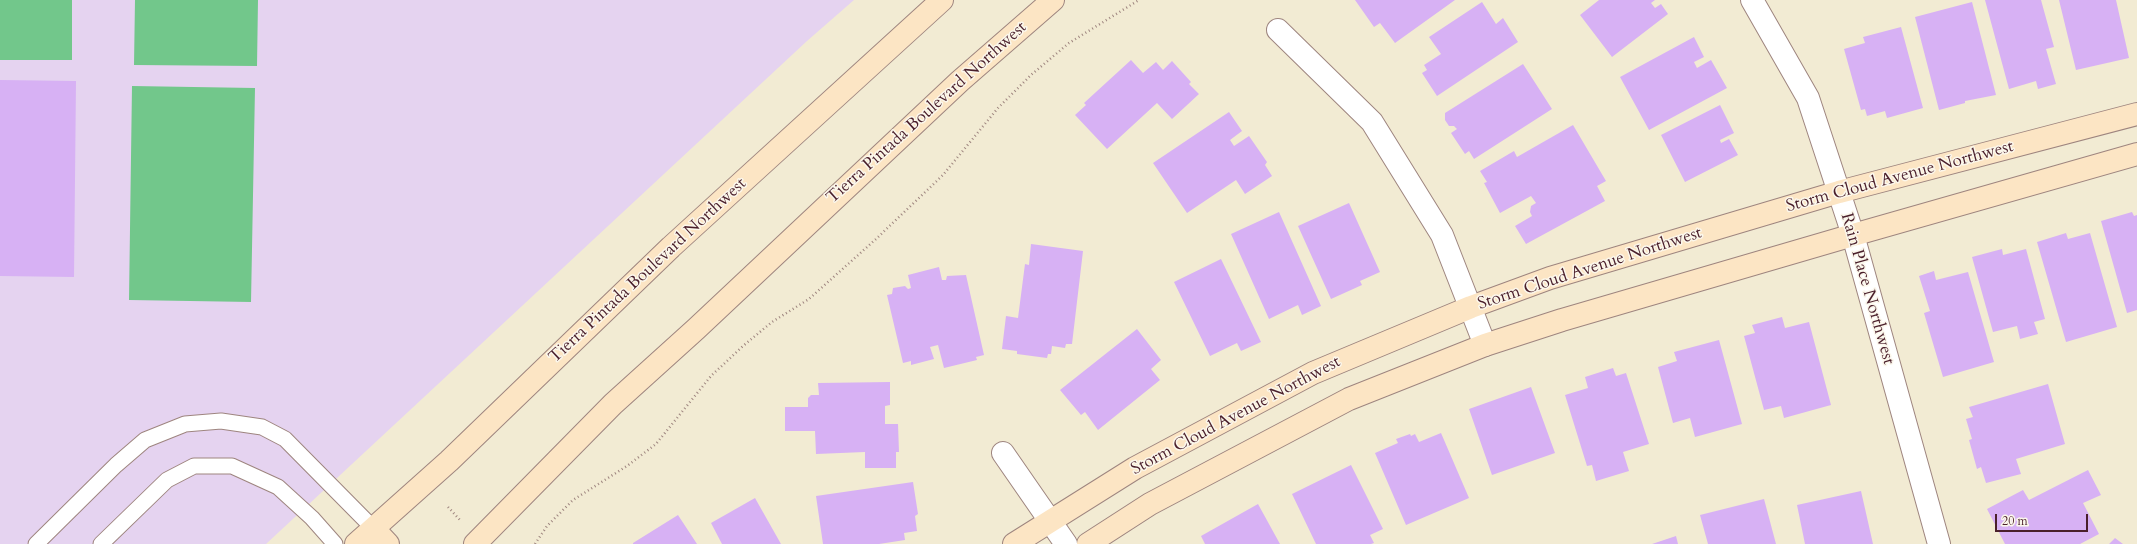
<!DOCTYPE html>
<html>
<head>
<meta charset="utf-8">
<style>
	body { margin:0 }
	#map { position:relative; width:2137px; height:544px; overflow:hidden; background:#f2ebd3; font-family:Cardo,serif }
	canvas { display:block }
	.scale { position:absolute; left:1995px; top:514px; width:93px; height:18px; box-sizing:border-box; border:2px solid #4a1f2b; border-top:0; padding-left:5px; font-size:12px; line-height:14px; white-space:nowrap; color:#4a1f2b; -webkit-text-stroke:3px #fbf7ec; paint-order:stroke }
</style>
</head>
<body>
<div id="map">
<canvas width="2137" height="544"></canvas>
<div class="scale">20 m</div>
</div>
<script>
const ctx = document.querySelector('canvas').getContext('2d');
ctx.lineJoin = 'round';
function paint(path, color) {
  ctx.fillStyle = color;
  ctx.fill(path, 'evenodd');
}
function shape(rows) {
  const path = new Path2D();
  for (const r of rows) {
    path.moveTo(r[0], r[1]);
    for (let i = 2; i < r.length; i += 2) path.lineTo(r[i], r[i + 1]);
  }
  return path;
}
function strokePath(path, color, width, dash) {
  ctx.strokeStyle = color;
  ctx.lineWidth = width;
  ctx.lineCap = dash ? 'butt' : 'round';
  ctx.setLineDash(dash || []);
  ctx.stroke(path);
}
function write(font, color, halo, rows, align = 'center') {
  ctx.font = font + ' Cardo,serif';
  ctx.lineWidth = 3;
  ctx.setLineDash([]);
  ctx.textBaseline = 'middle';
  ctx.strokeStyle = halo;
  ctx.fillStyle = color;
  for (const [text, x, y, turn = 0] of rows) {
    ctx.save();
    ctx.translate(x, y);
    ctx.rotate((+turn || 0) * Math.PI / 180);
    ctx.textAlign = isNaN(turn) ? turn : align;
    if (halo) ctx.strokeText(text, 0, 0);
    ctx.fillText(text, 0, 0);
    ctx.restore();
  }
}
paint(shape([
	[0,0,854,0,807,41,266,544,0,544]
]), '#e5d3f0');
paint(shape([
	[0,0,72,0,72,60,0,60],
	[135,0,258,0,257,66,134,65],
	[132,86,255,88,251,302,129,300]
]), '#72c78b');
paint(shape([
	[1355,0,1455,0,1395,43,1380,23,1374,27],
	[1599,0,1655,0,1651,3,1655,8,1661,4,1668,14,1612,57,1580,15],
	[1985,0,2041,0,2054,47,2046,49,2056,84,2038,89,2036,81,2009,89],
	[2059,0,2116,0,2129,58,2076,70],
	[1482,2,1496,24,1503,18,1518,42,1437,96,1422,73,1427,70,1424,65,1441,54,1429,37],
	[1972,2,1996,95,1965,101,1965,103,1939,110,1915,17],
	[1901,27,1923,108,1887,118,1885,111,1867,116,1865,109,1861,110,1844,49,1865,43,1863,37],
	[1694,37,1704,57,1694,62,1697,68,1711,60,1727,88,1649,130,1620,77],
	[1131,60,1143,73,1156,62,1163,70,1172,61,1191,82,1189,84,1199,94,1172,119,1157,103,1107,149,1075,115,1086,105,1084,103],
	[1523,64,1552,109,1474,159,1469,151,1465,154,1451,133,1457,129,1454,126,1449,126,1445,120,1445,113],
	[0,80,76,81,74,277,0,276],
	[1720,105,1734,133,1720,140,1721,143,1729,139,1738,155,1685,182,1661,135],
	[1229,112,1242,131,1230,140,1234,146,1249,136,1267,162,1265,165,1272,176,1245,194,1236,180,1187,213,1153,163],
	[1573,125,1606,181,1597,186,1605,201,1526,244,1515,226,1532,216,1530,212,1531,206,1536,203,1531,196,1500,213,1484,183,1487,182,1480,171,1514,151,1517,157],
	[1349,203,1380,272,1360,281,1362,285,1331,299,1298,226],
	[1279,212,1321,306,1302,315,1298,305,1269,319,1231,234],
	[2132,212,2134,216,2137,215,2137,310,2127,313,2101,221],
	[2066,233,2068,239,2090,233,2117,327,2066,342,2037,242],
	[1031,244,1083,251,1072,344,1066,344,1065,348,1052,346,1051,354,1048,354,1047,358,1017,354,1017,351,1002,349,1006,316,1018,318,1025,264,1029,265],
	[2002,249,2003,255,2026,249,2045,319,2034,322,2038,334,2020,339,2017,326,1993,332,1972,257],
	[1221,259,1261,342,1241,351,1237,343,1210,356,1174,282],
	[939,267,942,280,946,280,947,276,966,275,984,355,976,357,977,360,944,368,938,345,930,347,934,359,911,365,911,361,903,363,887,295,892,294,893,288,905,286,908,289,911,288,908,275],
	[1934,271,1936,280,1968,272,1994,362,1943,377,1924,313,1930,311,1919,276],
	[1782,317,1785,328,1809,322,1831,405,1784,418,1781,406,1764,410,1744,336,1755,333,1752,325],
	[1137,329,1161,360,1151,369,1160,380,1098,430,1085,412,1081,415,1060,390],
	[1719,340,1742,424,1695,437,1690,418,1673,423,1658,367,1677,361,1674,352],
	[1613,368,1616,376,1626,373,1649,444,1623,452,1629,471,1596,481,1592,465,1587,466,1565,395,1588,388,1585,377],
	[890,382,890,405,885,406,885,424,898,424,899,452,896,452,896,468,865,468,865,452,816,454,815,431,785,431,785,407,808,407,808,398,811,395,819,395,818,383],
	[2048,384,2065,444,2016,459,2021,474,1986,483,1981,467,1977,469,1969,440,1972,439,1966,419,1973,417,1969,407],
	[1531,387,1555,453,1492,475,1469,409],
	[1441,433,1469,498,1406,525,1375,453,1398,443,1396,439,1410,434,1411,436,1415,434,1419,442],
	[1351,465,1383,529,1370,535,1374,543,1371,544,1316,544,1292,494],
	[2088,470,2101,495,2083,503,2099,534,2080,544,2005,544,1987,509,2023,490,2029,500],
	[913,482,918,514,915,516,917,531,904,533,905,540,879,544,823,544,816,496],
	[1861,491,1873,544,1805,544,1797,505],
	[755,498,781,544,722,544,711,523],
	[1764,499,1776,544,1708,544,1700,515],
	[1258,504,1280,544,1205,544,1201,536],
	[678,515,697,544,633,544,633,543],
	[1676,536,1678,544,1652,544],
	[2115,538,2123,544,2109,544]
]), '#d7b1f4');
const lane = shape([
	[36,544,116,465,145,440,185,424,221,421,262,427,285,439,374,529],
	[101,544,167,480,194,466,232,466,278,487,312,518,335,544]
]);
const street = shape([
	[1752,0,1808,98,1853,235,1939,544],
	[1278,30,1372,122,1442,235,1485,345],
	[1003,453,1066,544]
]);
const secondary = shape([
	[374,529,388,544],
	[356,544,449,461,671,247,942,0],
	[475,544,613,404,696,329,960,81,1053,0],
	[1014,544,1135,468,1313,373,1471,307,1550,278,1839,192,2137,114],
	[1088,544,1150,504,1349,399,1485,345,1562,320,1853,235,2137,154]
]);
strokePath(lane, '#9e857f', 17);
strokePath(street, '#9e857f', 24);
strokePath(secondary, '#9e857f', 24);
strokePath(shape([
	[448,507,460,520],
	[535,544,547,526,573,500,627,466,656,444,711,376,743,346,772,322,809,299,876,239,943,175,998,108,1031,75,1069,43,1139,0]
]), '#9e857f', 2.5, [1, 3]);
strokePath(lane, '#fff', 15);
strokePath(street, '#fff', 22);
strokePath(secondary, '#fce5c4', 22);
write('17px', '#4a1f2b', '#fbf7ec', [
	["Tierra Pintada Boulevard Northwest",927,113,-42],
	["Storm Cloud Avenue Northwest",1900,177,-15],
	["Storm Cloud Avenue Northwest",1590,269,-18],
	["Tierra Pintada Boulevard Northwest",648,271,-43],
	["Rain Place Northwest",1867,289,74],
	["Storm Cloud Avenue Northwest",1236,416,-28]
]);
</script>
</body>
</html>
